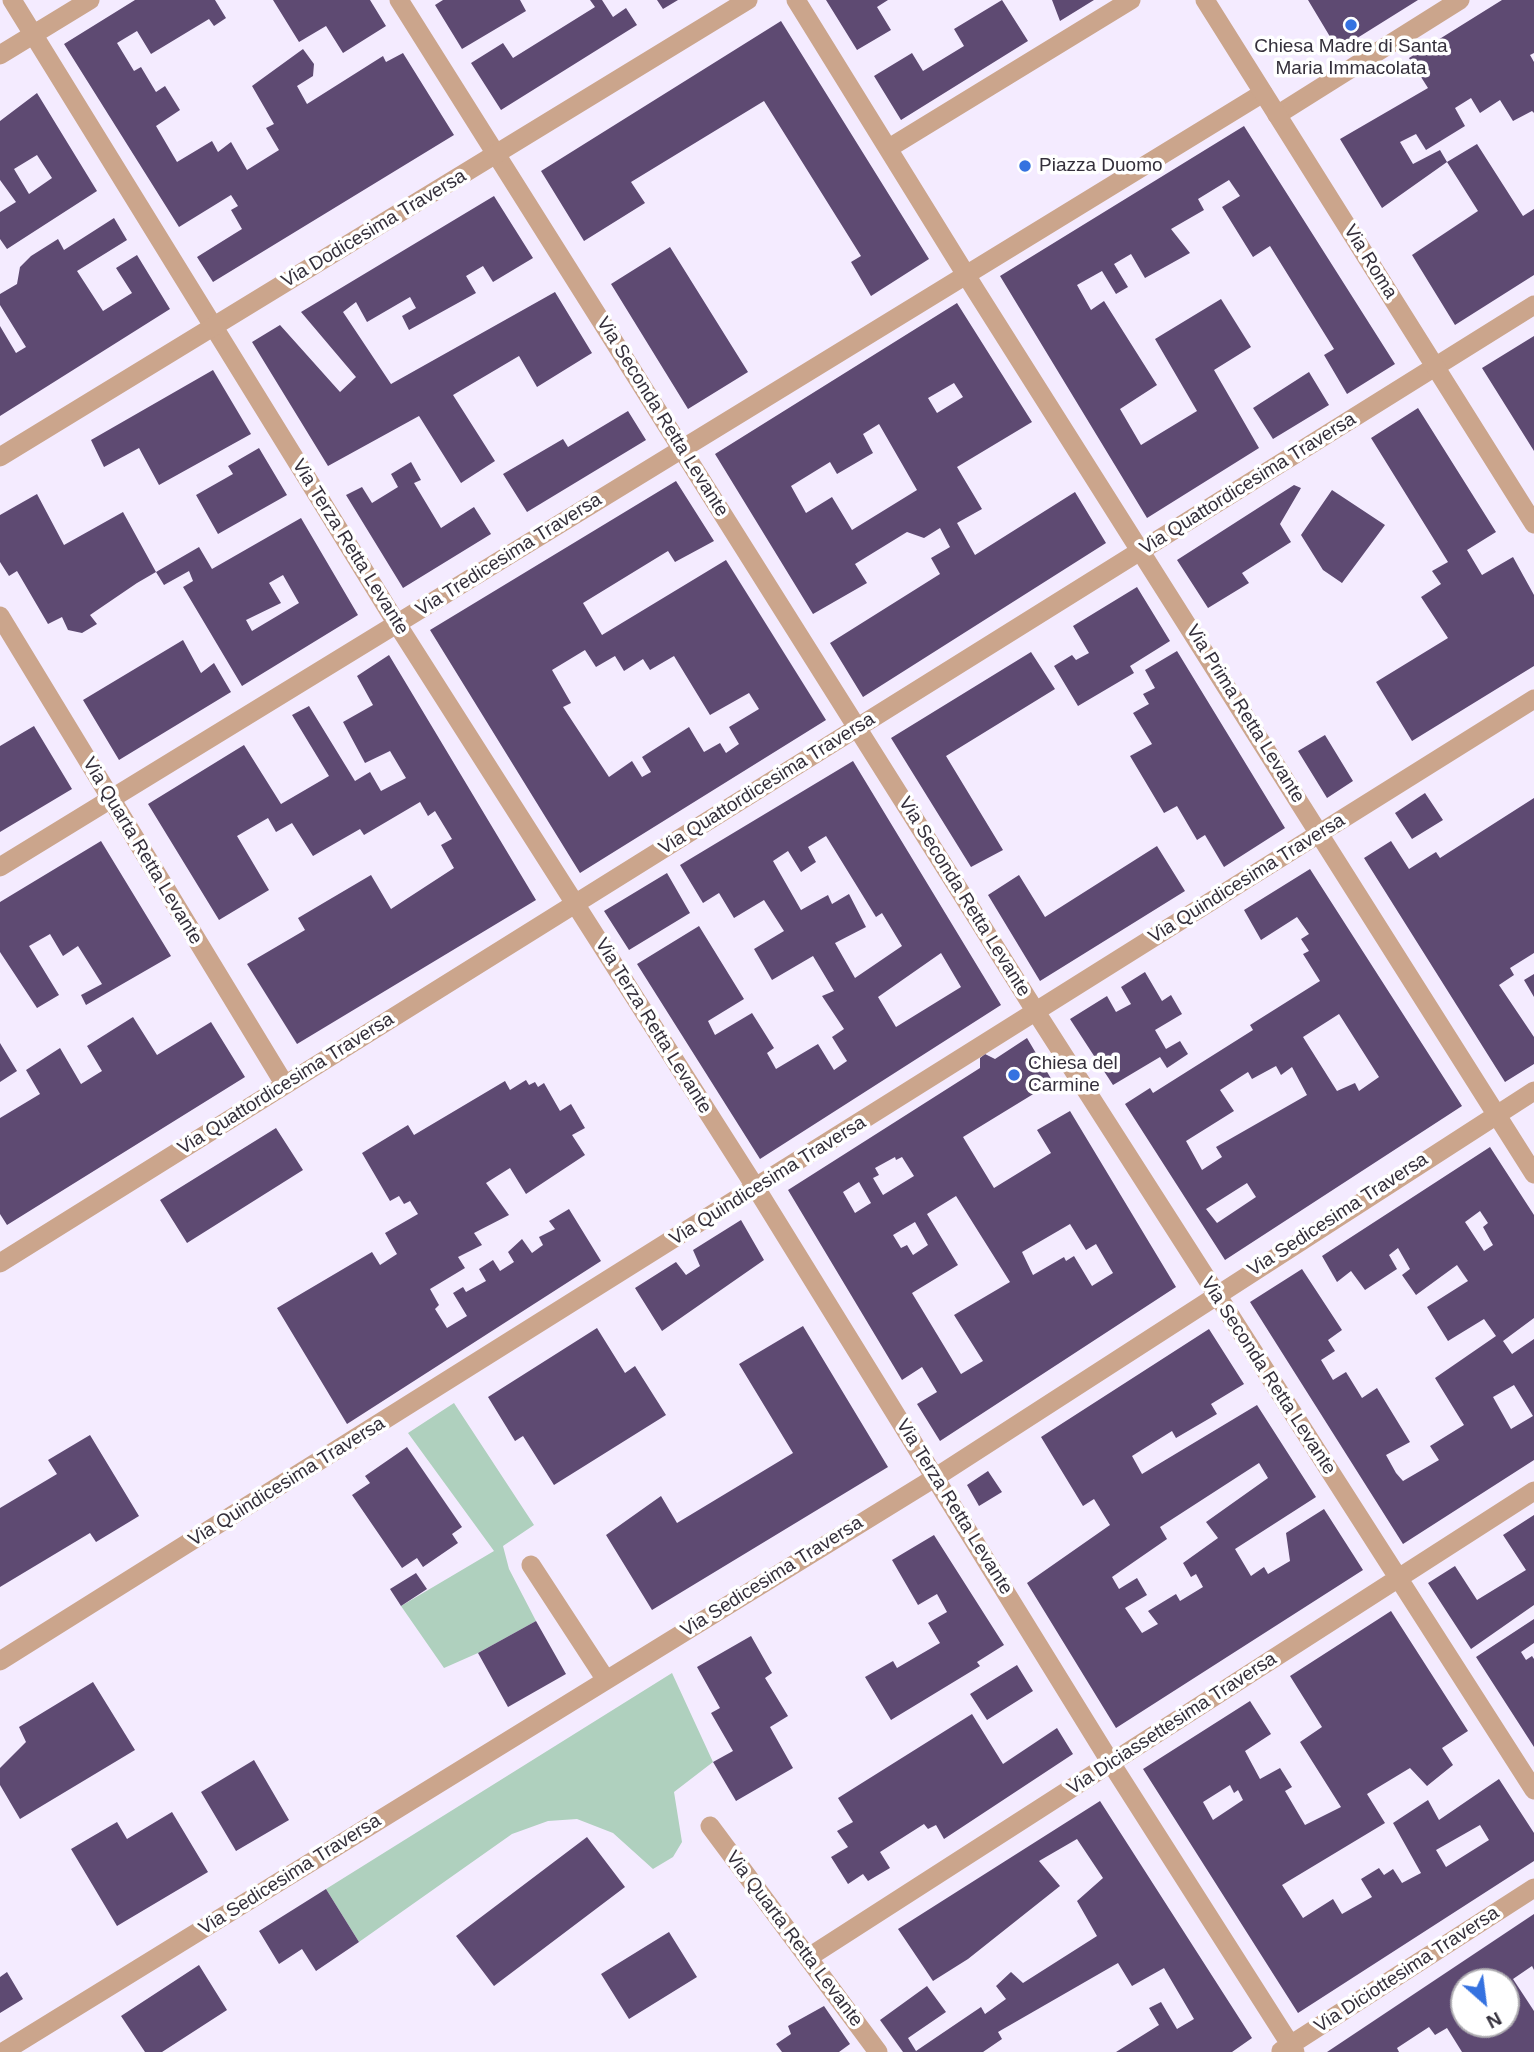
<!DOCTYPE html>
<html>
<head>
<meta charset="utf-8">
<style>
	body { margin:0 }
	#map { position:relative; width:1534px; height:2052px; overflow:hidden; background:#f4ebff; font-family:Helvetica,sans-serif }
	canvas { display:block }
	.north { position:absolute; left:1450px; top:1968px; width:70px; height:70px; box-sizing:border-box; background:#fff; border:2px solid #aeacb1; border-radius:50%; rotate:152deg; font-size:19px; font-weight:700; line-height:28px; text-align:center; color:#342f3b }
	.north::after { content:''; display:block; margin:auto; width:24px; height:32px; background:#3572e0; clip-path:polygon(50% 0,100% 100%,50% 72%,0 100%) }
</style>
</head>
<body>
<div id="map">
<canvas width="1534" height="2052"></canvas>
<div class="north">N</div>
</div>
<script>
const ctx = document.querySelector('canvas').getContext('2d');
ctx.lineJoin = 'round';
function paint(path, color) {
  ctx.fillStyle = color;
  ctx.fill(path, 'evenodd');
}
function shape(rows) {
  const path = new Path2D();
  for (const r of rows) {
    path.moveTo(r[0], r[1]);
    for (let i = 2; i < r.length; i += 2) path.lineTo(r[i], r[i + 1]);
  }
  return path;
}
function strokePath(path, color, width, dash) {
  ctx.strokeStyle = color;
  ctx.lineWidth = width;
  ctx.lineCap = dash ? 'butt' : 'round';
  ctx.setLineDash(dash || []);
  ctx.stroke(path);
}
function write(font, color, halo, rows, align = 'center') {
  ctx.font = font + ' Helvetica,sans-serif';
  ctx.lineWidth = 7;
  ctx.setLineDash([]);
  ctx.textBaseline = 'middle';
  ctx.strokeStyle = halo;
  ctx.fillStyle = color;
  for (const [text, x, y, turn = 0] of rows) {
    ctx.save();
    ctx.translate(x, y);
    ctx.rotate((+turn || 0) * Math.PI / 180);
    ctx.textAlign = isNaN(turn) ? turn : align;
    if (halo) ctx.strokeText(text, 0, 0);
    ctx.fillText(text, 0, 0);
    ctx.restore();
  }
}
paint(shape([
	[454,1403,534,1525,503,1546,509,1569,536,1621,478,1653,444,1668,401,1606,494,1551,408,1433],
	[672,1673,713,1762,674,1792,682,1842,673,1857,653,1869,613,1833,577,1819,548,1821,512,1834,359,1942,326,1889]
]), '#afd0be');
paint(shape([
	[135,0,215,0,226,18,214,26,209,19,151,54,137,31,117,43,134,71,141,67,156,92,165,86,180,110,156,126,177,162,212,141,218,152,231,142,247,170,279,150,266,128,274,124,252,86,303,49,314,64,313,76,297,86,307,104,383,56,386,62,403,53,454,135,213,282,197,257,242,229,231,210,238,206,231,195,179,227,64,44],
	[273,0,370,0,386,26,343,53,326,26,299,42],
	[443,0,520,0,526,11,462,49,435,5],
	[590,0,602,0,613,17,626,8,637,25,501,110,471,63,503,43,513,58,595,7],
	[657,0,678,0,663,9],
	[826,0,888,0,877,7,891,30,857,50],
	[1002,0,1028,41,901,120,874,76,912,53,923,71,964,46,954,29],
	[1052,0,1094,0,1060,21],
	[1308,0,1418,0,1338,50],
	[1502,0,1534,0,1534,53,1530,55,1534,62,1534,113,1532,111,1513,121,1500,100,1480,113,1471,98,1455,108,1465,126,1426,150,1416,134,1400,142,1413,164,1440,150,1447,162,1382,208,1340,139,1428,88,1409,58],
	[781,21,929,259,871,296,851,262,861,256,764,101,631,182,645,203,584,241,541,171],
	[37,93,97,191,7,249,0,239,0,212,16,202,0,180,0,121],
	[37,155,52,178,29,194,14,169],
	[1244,126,1395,364,1347,394,1324,355,1334,349,1270,246,1253,257,1222,207,1240,196,1229,180,1198,199,1204,210,1171,229,1190,253,1145,278,1131,254,1114,264,1128,287,1116,294,1102,271,1077,285,1091,310,1104,301,1157,385,1120,409,1141,445,1197,411,1155,339,1221,299,1251,347,1214,370,1259,448,1147,518,1000,276],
	[1477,144,1523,216,1534,209,1534,275,1455,325,1412,255,1478,211,1447,162],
	[494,196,533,258,493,282,483,266,466,276,476,293,409,330,402,316,416,308,410,297,367,322,356,302,343,312,391,384,555,292,592,353,537,387,519,356,453,395,495,461,461,483,419,416,328,466,252,342,280,325,340,392,356,377,301,312],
	[114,218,127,240,77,271,103,311,132,293,116,268,137,255,170,309,0,416,0,326,16,353,26,347,0,305,0,294,17,284,20,267,31,256,58,239,64,250],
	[670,247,748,372,688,409,611,284],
	[957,303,1032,422,957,467,982,509,957,523,975,555,1075,492,1106,543,863,697,830,643,940,574,931,558,950,547,940,528,924,538,907,532,855,564,867,583,813,614,715,454],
	[954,383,963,397,937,413,928,398],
	[879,424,917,490,852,530,832,497,806,513,791,486,830,462,837,474,873,453,863,434],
	[1534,336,1534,451,1482,368],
	[213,370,251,434,159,485,139,448,104,467,91,440],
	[1309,372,1329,405,1273,439,1253,408],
	[1418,408,1496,532,1467,550,1482,575,1513,557,1534,595,1534,666,1412,741,1376,682,1448,638,1421,597,1441,584,1432,571,1448,562,1371,438],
	[628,411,646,440,527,512,503,474,563,439,568,447],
	[259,448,287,495,218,534,196,495,233,474,228,466],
	[411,462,421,480,414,483,441,528,474,507,491,534,403,588,346,495,362,487,372,503,398,487,391,474],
	[676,481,714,541,675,562,668,551,583,603,602,635,726,560,826,720,580,873,430,630],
	[585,650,596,667,615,656,624,671,643,659,650,670,674,656,710,715,749,693,759,709,729,727,739,744,726,753,720,743,704,752,689,727,642,757,651,772,642,777,632,761,609,777,563,707,571,703,552,670],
	[1294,485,1301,488,1280,524,1291,542,1242,573,1249,583,1208,608,1177,560],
	[1332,490,1385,525,1342,583,1323,570,1301,535],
	[37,494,64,545,123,512,156,572,199,547,212,569,301,518,358,615,242,686,183,587,193,581,189,571,164,585,156,572,137,583,90,615,97,624,82,633,68,630,62,617,48,624,17,571,9,576,0,562,0,515],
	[283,575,299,603,252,631,246,620,281,603,269,583],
	[1137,587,1170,641,1130,666,1134,673,1078,706,1054,666,1072,655,1076,660,1089,653,1073,626],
	[183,640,201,673,214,663,231,692,119,760,83,700],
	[1177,651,1285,828,1224,867,1205,835,1197,840,1177,806,1164,813,1130,756,1152,744,1133,713,1149,704,1143,694,1155,688,1145,670],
	[1031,652,1055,689,946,756,1003,850,971,867,891,738],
	[389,655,536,900,297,1044,247,964,305,930,298,918,371,875,391,909,454,868,441,845,452,839,435,811,428,816,420,802,364,835,360,829,313,856,292,823,276,832,268,818,237,836,269,890,219,920,148,804,244,745,281,804,329,776,292,715,309,706,355,781,370,772,381,791,406,778,390,751,365,763,343,722,373,705,357,676],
	[34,726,72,789,0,832,0,746],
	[1325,735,1353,781,1327,798,1298,751],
	[853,761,1001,1005,760,1159,637,964,699,926,744,999,708,1021,715,1035,752,1013,774,1048,767,1053,776,1069,818,1044,834,1070,847,1061,832,1037,844,1029,822,996,834,991,813,956,772,980,754,949,784,931,764,900,734,918,719,893,703,903,680,865],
	[826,836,876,917,882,913,902,946,855,978,835,943,866,927,849,894,832,904,828,895,801,910,773,861,788,851,801,872,816,862,808,847],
	[941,953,961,987,896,1027,878,997],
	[1425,793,1443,820,1412,839,1395,813],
	[1534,798,1534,953,1510,968,1514,975,1499,985,1534,1037,1534,1064,1505,1082,1364,858,1391,841,1409,869,1436,852,1440,858],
	[101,841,171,956,86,1005,81,995,102,984,78,946,63,956,50,934,29,946,59,995,37,1008,0,952,0,902],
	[1157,846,1185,891,1040,981,988,895,1019,875,1045,917],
	[1310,869,1462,1106,1225,1260,1125,1104,1150,1088,1153,1093,1253,1030,1250,1025,1320,981,1303,954,1309,951,1301,939,1309,934,1297,917,1261,940,1244,910],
	[1339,1014,1379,1077,1359,1091,1355,1083,1337,1091,1303,1037],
	[1276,1066,1281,1075,1292,1067,1307,1095,1216,1147,1222,1157,1202,1170,1186,1141,1234,1111,1220,1090,1248,1072,1252,1079],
	[1247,1183,1256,1197,1217,1223,1206,1209],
	[667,873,690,913,629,950,604,911],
	[1145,972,1162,1001,1171,995,1182,1014,1155,1030,1166,1049,1180,1041,1188,1054,1167,1068,1160,1057,1113,1085,1070,1019,1107,996,1116,1012,1131,1004,1121,987],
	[1534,974,1534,997,1524,980],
	[133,1017,157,1055,211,1022,245,1077,7,1225,0,1214,0,1118,40,1094,26,1070,60,1048,81,1084,102,1071,87,1046],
	[1027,1038,1053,1082,963,1137,994,1188,1051,1153,1037,1130,1070,1111,1176,1287,940,1441,917,1404,937,1392,922,1367,902,1380,788,1190,980,1068,980,1058,985,1054,995,1059],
	[895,1157,896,1160,902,1157,914,1176,883,1195,873,1178,879,1175,875,1168],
	[859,1182,871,1203,855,1213,843,1192],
	[956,1196,1010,1282,954,1315,983,1361,961,1374,912,1293,958,1265,927,1214],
	[915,1222,928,1245,913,1255,907,1245,901,1248,893,1235],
	[1070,1224,1086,1250,1096,1244,1113,1273,1092,1286,1074,1256,1066,1261,1064,1257,1033,1275,1022,1252],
	[0,1043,17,1071,0,1082],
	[526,1080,529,1085,535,1082,538,1087,544,1083,560,1111,571,1104,585,1128,572,1135,585,1155,526,1194,510,1168,486,1183,509,1215,474,1233,482,1245,458,1257,465,1268,430,1289,439,1305,435,1309,447,1328,467,1316,453,1293,463,1287,466,1292,486,1281,479,1269,493,1260,500,1271,514,1262,508,1252,522,1239,532,1253,543,1245,539,1237,555,1229,549,1221,569,1209,601,1261,347,1424,277,1308,372,1252,380,1265,397,1254,385,1233,418,1214,410,1201,404,1204,399,1196,390,1201,362,1153,408,1125,414,1135,505,1081,510,1090],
	[276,1128,303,1170,187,1243,160,1200],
	[1490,1147,1534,1215,1534,1318,1503,1341,1512,1354,1534,1339,1534,1460,1403,1544,1250,1302,1302,1269,1342,1330,1328,1340,1335,1351,1321,1360,1333,1380,1346,1372,1362,1398,1377,1388,1410,1442,1386,1455,1396,1473,1403,1481,1439,1460,1430,1446,1464,1425,1435,1378,1496,1336,1484,1319,1448,1341,1427,1307,1468,1281,1457,1265,1416,1295,1402,1275,1410,1269,1398,1248,1389,1255,1397,1269,1365,1290,1351,1271,1337,1282,1322,1256],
	[1480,1211,1488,1223,1483,1227,1493,1245,1484,1251,1465,1222],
	[1514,1385,1533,1416,1511,1429,1493,1397],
	[741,1220,764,1260,662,1331,635,1288,676,1262,686,1275,700,1266,693,1250],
	[803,1326,888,1467,652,1610,606,1535,661,1496,677,1523,793,1453,739,1364],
	[597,1328,625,1373,635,1366,666,1415,554,1485,523,1436,515,1441,488,1397],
	[1209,1329,1244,1384,1211,1404,1217,1414,1176,1438,1172,1431,1132,1456,1142,1474,1257,1405,1316,1497,1235,1549,1251,1576,1264,1567,1268,1574,1290,1561,1286,1533,1324,1509,1363,1570,1116,1728,1027,1583,1110,1525,1094,1499,1083,1506,1041,1437],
	[1259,1463,1268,1478,1206,1522,1218,1538,1183,1563,1191,1577,1196,1574,1203,1587,1180,1601,1176,1594,1148,1611,1158,1624,1142,1633,1125,1608,1147,1595,1137,1578,1119,1589,1112,1577,1167,1539,1160,1527],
	[90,1435,139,1516,96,1542,90,1533,0,1587,0,1508,57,1474,48,1460],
	[407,1447,462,1527,452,1534,458,1543,423,1567,417,1558,402,1568,352,1495,370,1483,365,1476],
	[988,1471,1002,1492,979,1506,967,1485],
	[1534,1515,1534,1605,1471,1649,1428,1583,1455,1566,1477,1600,1526,1570,1503,1535],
	[934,1535,1004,1645,977,1662,980,1666,891,1720,865,1677,893,1661,897,1668,940,1643,928,1623,947,1612,937,1594,918,1605,892,1560],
	[416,1573,427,1589,401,1606,390,1589],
	[1391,1611,1468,1731,1442,1748,1453,1765,1427,1786,1410,1768,1367,1794,1385,1823,1282,1885,1303,1918,1333,1899,1342,1914,1372,1897,1361,1879,1379,1868,1384,1875,1393,1869,1402,1883,1421,1873,1393,1823,1428,1800,1439,1820,1499,1779,1534,1833,1534,1861,1298,2013,1143,1769,1250,1701,1271,1734,1245,1751,1260,1779,1280,1768,1292,1787,1285,1791,1305,1825,1341,1807,1300,1742,1322,1727,1290,1676],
	[1230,1785,1234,1793,1238,1790,1243,1800,1213,1820,1203,1802],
	[1480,1825,1489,1840,1446,1867,1436,1850],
	[1534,1619,1534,1643,1521,1652,1526,1660,1532,1656,1534,1659,1534,1747,1476,1657],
	[536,1621,566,1674,508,1707,478,1653],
	[751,1636,772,1673,765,1678,788,1716,770,1727,793,1768,736,1801,713,1762,733,1751,711,1713,720,1708,697,1667],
	[1017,1665,1033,1691,987,1720,970,1694],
	[93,1682,135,1750,20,1819,0,1785,0,1768,26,1742,19,1727],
	[972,1714,1003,1764,1057,1728,1073,1754,944,1839,936,1825,928,1829,924,1824,880,1852,890,1868,868,1881,863,1874,848,1884,831,1857,848,1847,837,1831,853,1822,838,1798],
	[254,1760,289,1820,236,1851,201,1792],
	[1100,1801,1252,2038,1232,2052,1116,2052,1159,2025,1149,2008,1161,2002,1177,2029,1194,2019,1164,1968,1132,1986,1118,1963,998,2032,1002,2039,983,2052,903,2052,880,2020,927,1986,946,2012,908,2038,916,2051,981,2007,985,2014,1006,1999,996,1986,1011,1972,1023,1983,1097,1936,1077,1901,1103,1878,1077,1839,1039,1861,1060,1886,968,1959,933,1981,898,1929],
	[172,1812,208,1872,117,1926,71,1849,117,1822,127,1839],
	[587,1837,625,1887,494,1986,456,1936],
	[326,1889,359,1942,316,1971,302,1949,279,1964,259,1931],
	[1534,1914,1534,1970,1532,1966,1513,1979,1534,2011,1534,2052,1462,2052,1447,2028,1435,2035,1429,2027,1397,2048,1399,2052,1327,2052],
	[1464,1982,1506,1982,1506,2024,1464,2024],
	[669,1932,697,1977,629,2019,601,1974],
	[199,1965,227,2010,162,2052,145,2052,121,2016],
	[7,1972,23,1999,0,2013,0,1977],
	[824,2006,850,2044,839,2052,782,2052,776,2044,791,2034,788,2026]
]), '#5e4a72');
strokePath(shape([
	[1320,833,1534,699]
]), '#cba58c', 19);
strokePath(shape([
	[12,0,397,624,756,1188,1111,1763,1295,2052],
	[399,0,1036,1012,1534,1790],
	[796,0,976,291,1534,1174],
	[0,55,90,0],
	[1277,115,1460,0],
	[889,148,1131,0],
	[0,616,285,1085],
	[0,867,1263,93],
	[0,1263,1534,305],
	[531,1565,606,1680],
	[0,1661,1320,833],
	[710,1826,878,2052],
	[809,1957,1534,1491],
	[1281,2051,1534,1888],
	[3,2052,936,1477,1534,1091]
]), '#cba58c', 19);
strokePath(shape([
	[1205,0,1534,524],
	[0,457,748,0]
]), '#cba58c', 19);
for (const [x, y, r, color] of [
	[1351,25,7,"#3572e0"],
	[1025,166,7,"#3572e0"],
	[1014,1075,7,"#3572e0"]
]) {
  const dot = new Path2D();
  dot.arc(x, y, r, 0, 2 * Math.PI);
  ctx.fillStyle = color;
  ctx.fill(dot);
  strokePath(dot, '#fff', 2.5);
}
write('19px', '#342f3b', '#fff', [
	["Chiesa Madre di Santa",1351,47,"center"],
	["Maria Immacolata",1351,69,"center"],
	["Piazza Duomo",1039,166],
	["Chiesa del",1028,1064],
	["Carmine",1028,1086]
], 'left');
write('19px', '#342f3b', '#fff', [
	["Via Dodicesima Traversa",374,229,-31],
	["Via Roma",1370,262,58],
	["Via Seconda Retta Levante",662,417,58],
	["Via Quattordicesima Traversa",1248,484,-32],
	["Via Terza Retta Levante",350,547,58],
	["Via Tredicesima Traversa",509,555,-32],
	["Via Prima Retta Levante",1245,714,58],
	["Via Quattordicesima Traversa",767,784,-32],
	["Via Quarta Retta Levante",142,851,59],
	["Via Quindicesima Traversa",1247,879,-32],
	["Via Seconda Retta Levante",964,897,58],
	["Via Terza Retta Levante",653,1026,58],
	["Via Quattordicesima Traversa",286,1084,-32],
	["Via Quindicesima Traversa",768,1181,-32],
	["Via Sedicesima Traversa",1338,1215,-33],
	["Via Seconda Retta Levante",1268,1376,57],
	["Via Quindicesima Traversa",287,1482,-32],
	["Via Terza Retta Levante",954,1507,58],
	["Via Sedicesima Traversa",772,1577,-32],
	["Via Diciassettesima Traversa",1172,1724,-33],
	["Via Sedicesima Traversa",290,1875,-32],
	["Via Quarta Retta Levante",794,1939,53],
	["Via Diciottesima Traversa",1407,1970,-33]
]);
</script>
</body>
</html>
